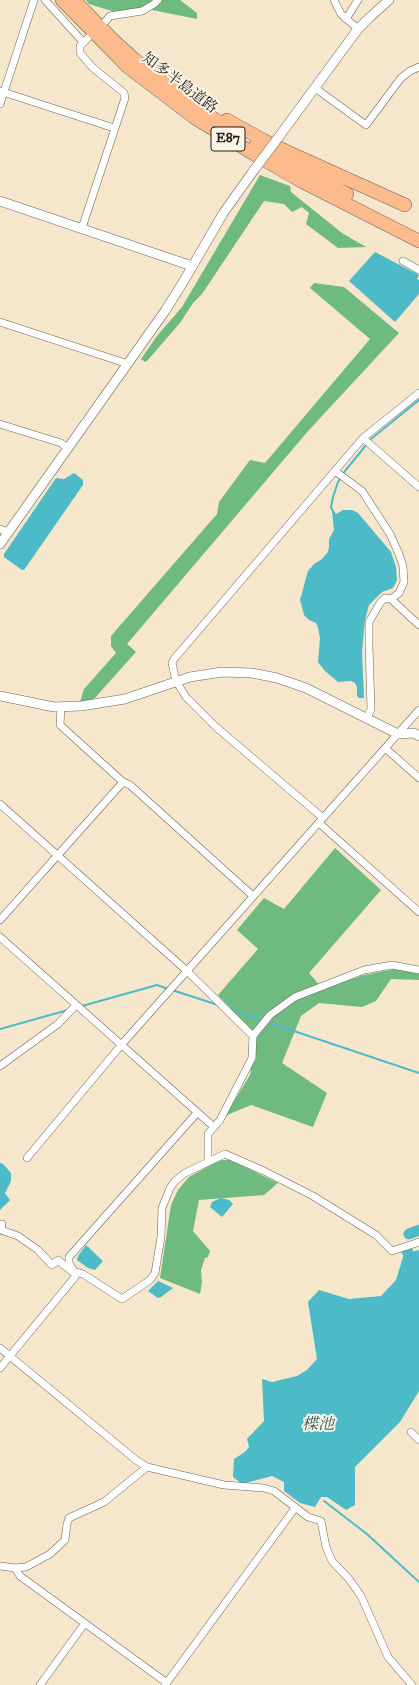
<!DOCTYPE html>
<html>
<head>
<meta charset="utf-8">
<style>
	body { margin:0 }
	canvas { display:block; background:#f6e6cc }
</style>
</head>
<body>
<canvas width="419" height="1685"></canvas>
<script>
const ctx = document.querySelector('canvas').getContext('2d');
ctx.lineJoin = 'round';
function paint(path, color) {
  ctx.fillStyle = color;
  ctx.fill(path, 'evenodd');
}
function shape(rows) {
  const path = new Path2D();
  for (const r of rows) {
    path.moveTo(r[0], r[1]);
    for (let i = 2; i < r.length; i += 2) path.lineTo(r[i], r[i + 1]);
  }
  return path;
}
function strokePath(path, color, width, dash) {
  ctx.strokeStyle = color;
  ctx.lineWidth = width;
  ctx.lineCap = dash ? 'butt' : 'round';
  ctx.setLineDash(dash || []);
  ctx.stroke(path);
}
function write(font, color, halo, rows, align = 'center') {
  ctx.font = font + ' "IM FELL DW Pica","Noto Serif JP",serif';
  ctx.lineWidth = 4;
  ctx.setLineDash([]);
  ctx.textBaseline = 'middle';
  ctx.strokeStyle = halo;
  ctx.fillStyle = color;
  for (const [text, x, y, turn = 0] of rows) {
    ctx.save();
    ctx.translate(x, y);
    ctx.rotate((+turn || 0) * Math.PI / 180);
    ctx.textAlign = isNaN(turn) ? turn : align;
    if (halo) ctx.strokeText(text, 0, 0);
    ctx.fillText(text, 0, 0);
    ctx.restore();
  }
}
paint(shape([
	[86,0,180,0,197,13,197,19,147,9,135,12,115,12,89,4],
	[260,175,290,186,291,192,342,233,366,247,338,248,306,224,309,213,302,207,292,212,284,204,264,201,202,294,193,303,180,323,147,361,145,362,141,359,157,336,182,307],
	[314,283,344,287,399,333,309,430,127,644,136,652,94,699,80,702,84,689,116,653,111,646,111,636,217,514,219,502,250,460,265,463,370,339,310,288],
	[335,848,381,890,309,973,323,989,364,975,400,968,419,972,419,980,391,979,376,1001,362,1007,319,1003,301,1016,282,1063,327,1093,313,1127,251,1105,225,1116,250,1075,257,1036,218,995,258,949,237,930,264,898,284,909],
	[220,1160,230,1160,278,1183,264,1195,199,1200,193,1231,210,1251,208,1257,205,1258,201,1270,202,1282,200,1294,160,1278,171,1205,178,1190,189,1177]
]), '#6fba81');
paint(shape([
	[375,252,419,275,417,279,419,280,419,294,395,322,349,281],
	[74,473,83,480,83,485,24,570,22,570,4,557,4,554,56,478,64,479],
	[343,510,352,510,358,513,391,552,396,567,397,580,393,588,382,592,369,605,365,620,362,652,364,698,359,698,357,696,357,687,355,683,351,681,338,682,325,671,318,662,320,638,318,628,316,623,309,620,304,615,300,600,308,571,314,564,322,559,328,552,329,547,329,539,334,530,332,512,334,511,336,514],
	[0,1163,3,1164,11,1173,11,1181,5,1193,10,1200,0,1210],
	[221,1198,229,1200,233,1204,222,1217,210,1207,212,1202],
	[86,1245,103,1261,95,1270,88,1268,77,1260,78,1256],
	[419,1250,419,1391,400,1422,355,1467,355,1505,346,1510,327,1497,321,1497,315,1507,300,1503,284,1491,284,1482,272,1476,242,1484,233,1477,234,1459,245,1452,249,1447,247,1439,264,1421,262,1379,272,1382,297,1376,307,1370,317,1359,308,1302,319,1290,349,1299,381,1296,396,1280,404,1254],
	[158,1281,173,1288,161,1297,158,1298,148,1291]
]), '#4dbac7');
strokePath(shape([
	[334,514,331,507,333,497,338,482,345,471,371,439,419,400],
	[172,990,218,1005],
	[82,1006,157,985,168,989],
	[229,1009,263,1020],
	[267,1022,419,1073],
	[0,1029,68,1010],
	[324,1501,367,1534,419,1582]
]), '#4dbac7', 2);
strokePath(shape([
	[409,1234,419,1230],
	[407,1251,419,1271]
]), '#4dbac7', 11);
const minor = shape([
	[45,0,83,42],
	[334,0,341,14,358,29],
	[346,19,358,0],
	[103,24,110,16,142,11,154,4,158,0],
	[315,88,366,125,401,78,410,71,419,67],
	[0,91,114,128],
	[0,104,34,0],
	[82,228,125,98,124,93,92,67,80,53,80,46,88,38],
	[403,261,419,270],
	[0,322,122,362,126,364],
	[0,424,61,443,67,448],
	[363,438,419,487],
	[335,471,362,491,390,534,399,554,403,566,404,582,399,593,391,599],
	[0,529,8,532],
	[61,707,60,725,123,782,130,785,253,896],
	[367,718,371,709,369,647,369,622,380,603,385,598,391,599,419,625],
	[385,748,419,778],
	[0,804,187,971,253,1036],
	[323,818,216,727,186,697,176,681,172,663,174,659,363,438,419,393],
	[319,823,419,912],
	[0,920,123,782],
	[0,937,214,1127],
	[0,1066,58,1024,76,1005],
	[27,1158,122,1044,419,710],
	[208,1162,208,1134,220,1120,252,1058,253,1036,270,1015,295,997,364,970,392,965,419,970],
	[0,1224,2,1224,1,1230,18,1236,38,1250,52,1265,58,1260,71,1271,83,1274,122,1299,150,1280,155,1273,161,1237,162,1208,170,1188,175,1181,185,1173,225,1154,264,1171,313,1196,376,1235,392,1251,419,1242],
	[0,1348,136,1460,147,1467,224,1485,264,1488,274,1491,308,1517,321,1521,326,1547,332,1561,349,1579,361,1596,388,1657,412,1685],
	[0,1368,75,1277,74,1271,69,1263,69,1257,197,1113],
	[411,1432,419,1440],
	[0,1566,15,1568,26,1567,50,1554,65,1540,67,1524,69,1518,104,1502,147,1467],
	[15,1568,20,1576,167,1683],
	[40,1685,85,1623],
	[165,1685,295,1508]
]);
const tertiary = shape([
	[278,138,358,29,369,18,389,0],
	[0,201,192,266],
	[0,544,165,311,182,284,224,212,254,170],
	[0,696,54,707,81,706,125,699,190,677,222,672,252,673,277,678,306,688,398,734,414,733,419,736]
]);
const motorway = shape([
	[62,0,128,67,195,118,254,154,301,181,419,241],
	[74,0,113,40,134,59,198,108,234,132],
	[227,120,263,140,294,155,405,205],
	[256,145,347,194]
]);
strokePath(minor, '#68635a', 8);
strokePath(tertiary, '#68635a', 10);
strokePath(motorway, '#68635a', 14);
strokePath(minor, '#fff', 7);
strokePath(tertiary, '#fff', 9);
strokePath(motorway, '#fcba8d', 13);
const tertiaryBridge = shape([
	[254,170,278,138]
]);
strokePath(tertiaryBridge, '#68635a', 10, []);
strokePath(tertiaryBridge, '#fff', 9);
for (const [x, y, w] of [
	[228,139,34]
]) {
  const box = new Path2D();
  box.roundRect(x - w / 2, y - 12, w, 24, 3);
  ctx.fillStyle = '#fcf5e5';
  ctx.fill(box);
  strokePath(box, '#1c1c1c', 1);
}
write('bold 14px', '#1c1c1c', null, [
	["E87",228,139]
]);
write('15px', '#1c1c1c', '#fcf5e5', [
	["知多半島道路",179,84,37]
]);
write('italic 16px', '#305b60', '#fcf5e5', [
	["楪池",318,1426]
]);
</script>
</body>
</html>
